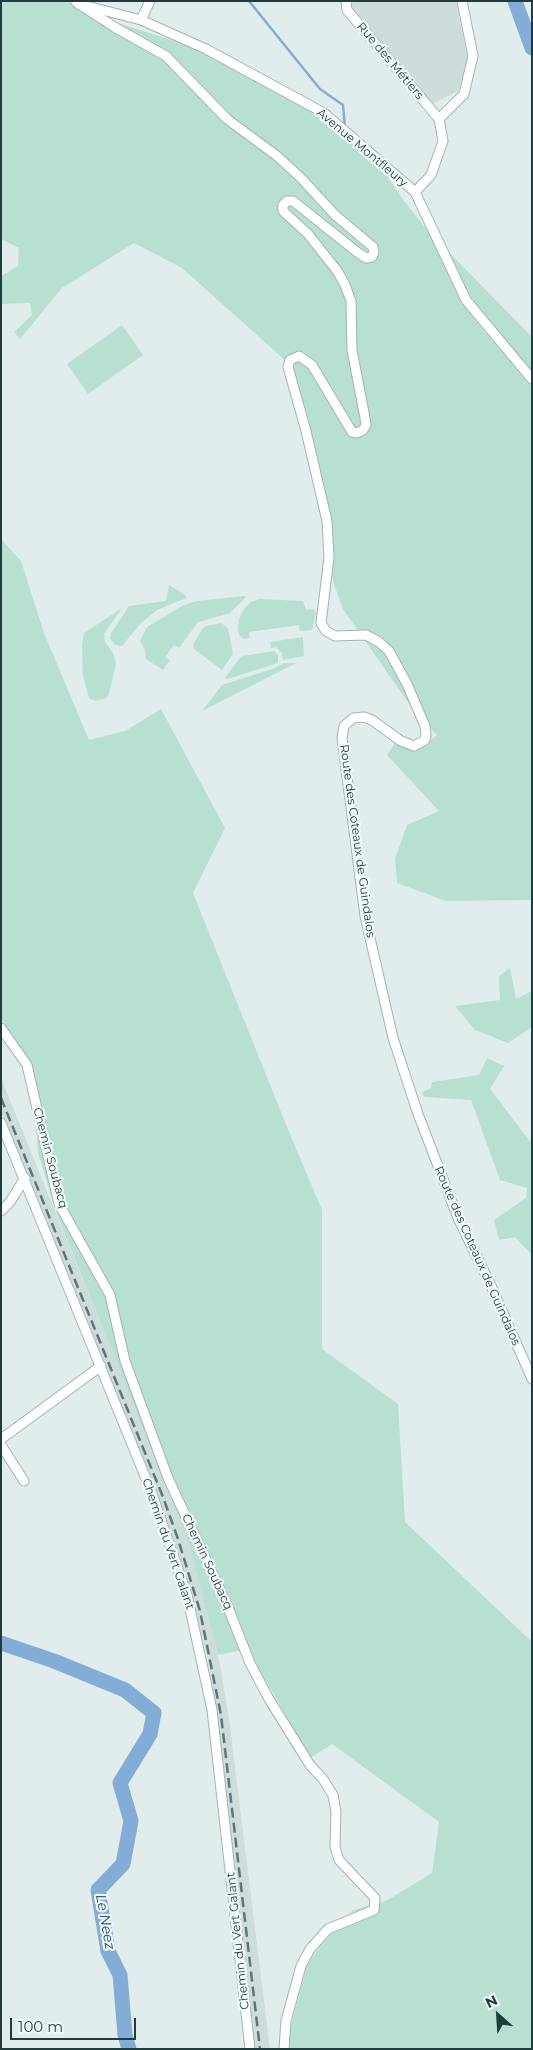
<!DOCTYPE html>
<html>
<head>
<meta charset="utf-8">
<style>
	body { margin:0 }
	#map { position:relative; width:533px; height:2050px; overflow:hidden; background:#e0edec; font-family:Montserrat,sans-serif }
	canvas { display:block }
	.frame { position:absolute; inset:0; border:2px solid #1f3c3f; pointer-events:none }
	.north { position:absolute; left:473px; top:1990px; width:50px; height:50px; -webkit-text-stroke:4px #f1f9f8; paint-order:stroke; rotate:334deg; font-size:14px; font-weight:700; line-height:20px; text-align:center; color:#1f3c3f }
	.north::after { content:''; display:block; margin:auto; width:18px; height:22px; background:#1f3c3f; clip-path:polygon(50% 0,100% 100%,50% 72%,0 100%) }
	.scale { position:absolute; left:10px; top:2018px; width:126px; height:22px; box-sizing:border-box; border:2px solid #1f3c3f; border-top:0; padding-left:6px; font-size:15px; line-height:18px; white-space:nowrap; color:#1f3c3f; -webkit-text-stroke:4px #f1f9f8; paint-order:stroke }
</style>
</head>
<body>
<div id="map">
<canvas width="533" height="2050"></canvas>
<div class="frame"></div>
<div class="north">N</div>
<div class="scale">100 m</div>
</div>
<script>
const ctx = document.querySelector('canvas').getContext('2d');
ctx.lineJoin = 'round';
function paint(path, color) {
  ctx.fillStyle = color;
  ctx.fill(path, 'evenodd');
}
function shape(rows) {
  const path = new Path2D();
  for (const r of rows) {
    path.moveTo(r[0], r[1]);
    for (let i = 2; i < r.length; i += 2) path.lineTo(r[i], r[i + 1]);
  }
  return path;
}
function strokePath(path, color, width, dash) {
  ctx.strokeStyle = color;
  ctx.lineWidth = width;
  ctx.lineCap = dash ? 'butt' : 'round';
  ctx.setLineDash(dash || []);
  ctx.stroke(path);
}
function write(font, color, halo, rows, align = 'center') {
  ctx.font = font + ' Montserrat,sans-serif';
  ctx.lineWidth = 4.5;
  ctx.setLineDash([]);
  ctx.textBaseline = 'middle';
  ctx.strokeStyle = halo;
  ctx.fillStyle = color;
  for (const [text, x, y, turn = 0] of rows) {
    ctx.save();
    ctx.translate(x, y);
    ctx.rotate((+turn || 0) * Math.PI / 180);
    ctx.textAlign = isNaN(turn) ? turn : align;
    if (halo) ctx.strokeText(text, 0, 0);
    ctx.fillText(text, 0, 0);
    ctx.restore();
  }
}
paint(shape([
	[352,1,456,1,468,59,458,91,433,104,352,9],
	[1,1078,173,1502,189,1543,203,1593,221,1670,229,1719,270,2049,254,2049,218,1719,207,1655,189,1588,154,1488,1,1112]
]), '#cedddb');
paint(shape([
	[1,1,69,1,83,12,196,48,324,116,372,154,404,201,428,231,532,337,532,900,446,901,397,883,395,859,407,825,439,811,387,755,395,743,424,746,437,735,414,711,343,609,333,581,328,506,287,362,182,268,134,243,62,288,20,339,14,332,32,315,30,303,1,304,1,276,18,266,19,248,1,239],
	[122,325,143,355,88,394,67,364],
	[1,539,21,561,44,633,89,740,125,731,161,709,225,828,193,893,287,1127,322,1210,322,1349,398,1404,405,1522,532,1642,532,2049,285,2049,307,1965,319,1948,353,1910,386,1901,432,1873,439,1822,332,1744,310,1758,248,1649,218,1655,189,1543,56,1212,38,1153,32,1070,14,1036,1,1019],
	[169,585,186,595,186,598,157,610,140,624,122,646,115,645,110,638,111,633,129,606,166,601],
	[244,596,246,597,230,613,198,622,179,648,174,645,165,657,170,660,163,670,146,659,145,650,140,641,147,627,184,605,197,601],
	[259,599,303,601,306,610,314,609,316,613,312,630,300,631,299,625,249,632,250,638,244,639,239,635,238,629,239,619,244,609,251,602],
	[122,608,104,634,105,642,113,653,116,664,109,693,107,698,95,701,89,698,83,676,82,644,84,633],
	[221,623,228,628,233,654,222,670,194,649,193,645,202,629,206,626],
	[303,637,304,656,283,660,282,653,276,647,271,648,270,642],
	[274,651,278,655,278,663,227,679,225,678,239,659,243,656],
	[284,663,296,663,202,711,222,685,275,668],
	[510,968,516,999,532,991,532,1027,508,1043,475,1030,455,1006,500,1000,499,976],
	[487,1058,504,1066,490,1089,532,1144,531,1254,515,1237,499,1240,494,1220,526,1198,527,1188,500,1180,471,1100,424,1097,422,1092,431,1088,432,1082,479,1075]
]), '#b7e0d1');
strokePath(shape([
	[249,1,320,89,343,105,345,128]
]), '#83acd7', 2.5);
strokePath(shape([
	[515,1,532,48],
	[1,1643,54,1661,125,1690,154,1713,150,1734,120,1783,131,1821,123,1864,98,1890,108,1951,120,1975,125,2035,129,2049]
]), '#83acd7', 15);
const minor = shape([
	[346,1,347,10,439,119,443,141,431,175,415,192],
	[79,4,116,28,166,56,227,119,277,156,301,178,335,215,373,247,374,252,372,257,366,258,357,252,293,201,287,201,283,205,283,211,308,234,338,272,345,285,351,301,352,350,365,418,366,425,363,430,357,433,352,432,312,365,299,356,290,360,288,367,306,431,327,521,329,557,321,623,326,631,335,636,366,635,379,642,389,651,407,684,425,726,426,735,425,740,414,746,401,741,372,720,364,717,353,718,344,726,342,738,365,916,393,1038,418,1114,458,1218,492,1288,532,1379],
	[87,6,141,20,206,49,324,113,415,192,466,300,532,379],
	[141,20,150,1],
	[439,119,464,94,473,56,462,1],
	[1,1028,27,1065,59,1204,110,1295,125,1361,168,1478,227,1605,250,1663,269,1699,310,1765,323,1779,333,1795,336,1812,335,1847,339,1860,375,1898,374,1910,328,1929,310,1949,301,1966,286,2021,284,2049],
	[1,1123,151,1491,187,1595,212,1710,250,2049],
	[1,1211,10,1202,25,1178],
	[1,1439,101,1366],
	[1,1445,24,1481]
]);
const tertiary = shape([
	[76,1,79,4]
]);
strokePath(minor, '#a2b4b5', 11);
strokePath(tertiary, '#a2b4b5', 12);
strokePath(minor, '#fff', 9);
strokePath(tertiary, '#fff', 10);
strokePath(shape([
	[1,1098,163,1497,178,1539,200,1611,221,1715,260,2049]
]), '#5a787b', 2.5, [10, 5]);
write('12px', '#1f3c3f', '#f1f9f8', [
	["Rue des Métiers",390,61,50],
	["Avenue Montfleury",362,148,40],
	["Route des Coteaux de Guindalos",357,841,82],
	["Chemin Soubacq",50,1158,75],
	["Route des Coteaux de Guindalos",477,1256,66],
	["Chemin du Vert Galant",168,1544,71],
	["Chemin Soubacq",207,1562,65],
	["Chemin du Vert Galant",238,1941,-96]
]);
write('italic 14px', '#144880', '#f1f9f8', [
	["Le Neez",105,1922,80]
]);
</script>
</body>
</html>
